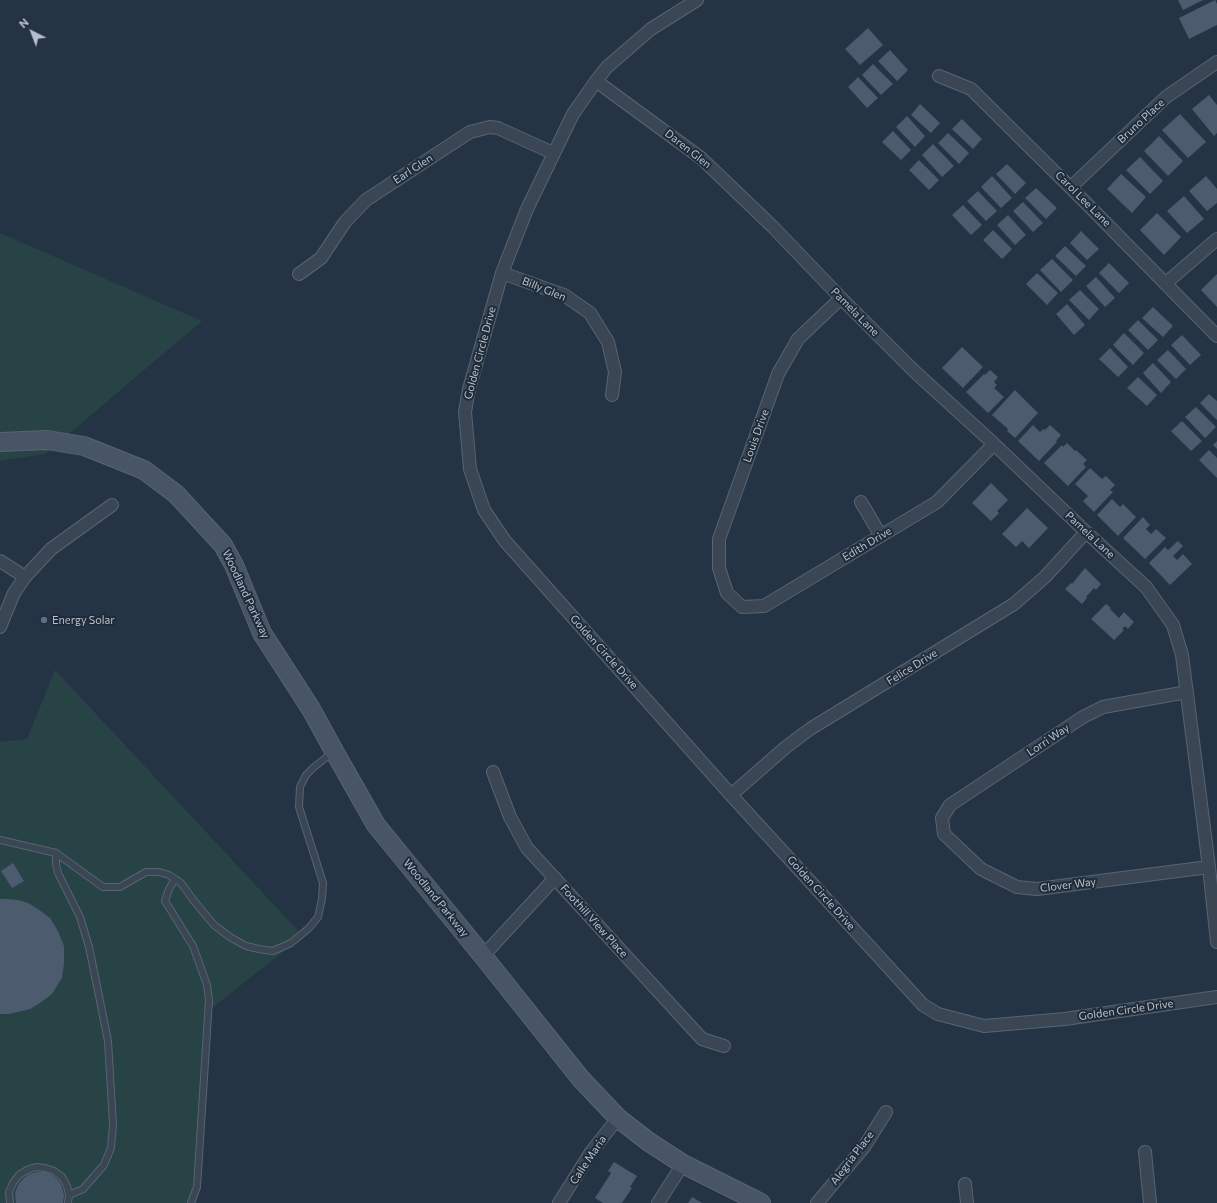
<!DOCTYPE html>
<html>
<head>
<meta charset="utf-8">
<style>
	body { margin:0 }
	#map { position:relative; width:1217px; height:1203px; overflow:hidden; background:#253444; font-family:Commissioner,sans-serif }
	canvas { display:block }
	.north { position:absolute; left:12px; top:12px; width:40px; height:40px; -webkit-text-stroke:3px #1f2b39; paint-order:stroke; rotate:318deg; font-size:11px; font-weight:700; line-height:16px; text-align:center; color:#b7c1cd }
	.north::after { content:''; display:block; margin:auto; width:14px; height:18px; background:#b7c1cd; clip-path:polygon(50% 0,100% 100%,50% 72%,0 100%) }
</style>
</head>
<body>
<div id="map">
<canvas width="1217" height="1203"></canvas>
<div class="north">N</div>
</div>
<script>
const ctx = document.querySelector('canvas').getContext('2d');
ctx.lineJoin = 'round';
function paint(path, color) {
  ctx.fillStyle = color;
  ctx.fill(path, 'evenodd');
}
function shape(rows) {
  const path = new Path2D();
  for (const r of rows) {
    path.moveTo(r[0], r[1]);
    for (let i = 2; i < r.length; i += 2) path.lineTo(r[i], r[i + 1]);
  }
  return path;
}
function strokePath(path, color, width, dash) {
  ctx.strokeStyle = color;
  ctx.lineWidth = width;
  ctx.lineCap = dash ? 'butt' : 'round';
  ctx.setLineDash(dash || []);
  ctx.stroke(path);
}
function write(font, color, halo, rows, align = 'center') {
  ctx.font = font + ' Commissioner,sans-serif';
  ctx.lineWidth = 4;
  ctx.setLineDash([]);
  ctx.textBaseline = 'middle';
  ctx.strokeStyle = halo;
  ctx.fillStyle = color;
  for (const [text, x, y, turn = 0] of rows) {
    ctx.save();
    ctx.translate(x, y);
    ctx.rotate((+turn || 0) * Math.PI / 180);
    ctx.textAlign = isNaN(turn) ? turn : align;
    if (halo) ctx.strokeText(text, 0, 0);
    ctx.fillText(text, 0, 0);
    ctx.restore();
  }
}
paint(shape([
	[0,233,202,321,45,454,0,461],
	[55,670,303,936,207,1012,198,1184,191,1203,0,1203,0,742,27,739]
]), '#284345');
paint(shape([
	[1178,0,1203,0,1183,10],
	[1215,0,1217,4,1217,25,1189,39,1179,18],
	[868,28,883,45,860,65,845,49],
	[890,50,908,70,897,81,878,61],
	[873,64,893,84,881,95,862,75],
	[858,77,878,98,867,108,848,87],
	[1209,95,1217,105,1217,133,1214,136,1192,109],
	[920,104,940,123,931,133,911,115],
	[1180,114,1206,142,1188,158,1162,130],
	[907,116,925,136,915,147,896,127],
	[962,119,982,139,973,149,952,129],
	[893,131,911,150,901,160,882,142],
	[948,133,969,153,959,164,938,143],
	[1159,136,1183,161,1168,176,1144,151],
	[933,144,954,166,942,177,922,155],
	[1140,157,1163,181,1150,194,1126,170],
	[919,160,939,180,929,190,909,170],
	[1007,164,1026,183,1015,194,996,174],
	[1121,174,1146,197,1132,213,1107,189],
	[992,176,1012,198,1001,208,981,187],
	[1206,176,1217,189,1217,203,1207,211,1189,191],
	[1036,188,1057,208,1046,219,1025,198],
	[978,191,997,211,986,221,967,201],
	[1184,196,1204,219,1187,233,1167,211],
	[1023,202,1043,223,1033,232,1013,211],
	[963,205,982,225,971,235,952,215],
	[1157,213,1181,237,1164,255,1140,230],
	[1008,215,1026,235,1015,245,997,225],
	[993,230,1012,249,1002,259,983,240],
	[1081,231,1099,249,1087,260,1070,243],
	[1065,246,1086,266,1076,276,1055,256],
	[1052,259,1073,280,1061,292,1040,270],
	[1109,263,1129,283,1119,293,1099,273],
	[1037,273,1058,293,1047,305,1026,284],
	[1217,274,1217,307,1201,290],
	[1096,277,1115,298,1105,307,1086,286],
	[1080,290,1099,309,1089,320,1069,300],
	[1067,304,1085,325,1074,335,1056,314],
	[1153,307,1173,326,1163,337,1142,318],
	[1138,320,1158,340,1148,350,1128,330],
	[1124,333,1144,353,1133,365,1113,345],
	[1182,335,1201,355,1190,365,1171,345],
	[962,347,983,367,963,388,942,368],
	[1110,348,1128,367,1118,377,1099,359],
	[1168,350,1186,369,1176,379,1157,360],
	[1153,363,1171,382,1161,393,1143,373],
	[990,370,998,377,994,382,997,385,994,388,1004,397,988,413,966,392,984,374,985,375],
	[1138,377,1157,395,1147,406,1127,388],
	[1015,390,1038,413,1015,438,1007,431,1008,429,992,415],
	[1209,394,1217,401,1217,420,1200,403],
	[1196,407,1216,427,1205,438,1185,417],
	[1182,421,1202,441,1191,451,1171,431],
	[1033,425,1040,432,1043,429,1045,430,1050,425,1061,435,1056,441,1057,442,1039,461,1018,441],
	[1217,441,1217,449,1213,445],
	[1067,443,1075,451,1076,450,1087,460,1083,464,1086,467,1068,486,1044,463,1062,445,1063,447],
	[1209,450,1217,458,1217,478,1199,460],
	[1090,468,1102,479,1106,476,1115,485,1110,490,1113,492,1094,512,1083,501,1088,496,1075,484],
	[991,483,1008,500,997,511,999,513,991,521,972,503],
	[1112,499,1120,507,1123,504,1136,517,1118,536,1097,515],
	[1027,508,1048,528,1029,548,1022,541,1016,547,1002,534],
	[1143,517,1150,525,1146,529,1151,534,1156,529,1166,538,1145,559,1123,538],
	[1178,541,1183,546,1173,556,1177,560,1183,554,1192,564,1170,585,1149,563,1165,547,1168,550],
	[1085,568,1101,584,1096,590,1094,588,1086,597,1087,598,1082,604,1065,589,1071,583,1072,584],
	[1106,604,1111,608,1110,609,1119,618,1124,612,1134,622,1128,629,1125,626,1122,629,1124,630,1114,640,1091,619],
	[13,863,24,881,12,888,1,871],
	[0,899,7,899,18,900,28,903,38,909,50,918,58,931,64,946,64,964,62,978,52,994,40,1003,30,1009,9,1014,0,1014],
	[614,1162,637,1176,630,1187,632,1188,622,1203,603,1203,595,1198,611,1173,608,1171],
	[37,1172,45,1172,52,1175,58,1180,62,1187,64,1195,63,1203,16,1203,15,1193,18,1185,23,1179,29,1174],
	[692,1197,702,1203,688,1203]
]), '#4c5b6d');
const lane = shape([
	[0,840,56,853,103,887,120,887,146,872,159,872,169,875,181,883,194,901,214,925,230,937,246,946,259,949,273,951,291,943,309,928,318,917,322,899,323,883,299,807,300,787,306,775,313,768,333,752],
	[56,853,56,864,58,873,80,917,89,947,98,991,108,1041,113,1124,111,1148,104,1165,83,1189,69,1195],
	[175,879,169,889,165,901,193,946,207,985,209,1000,197,1187,191,1203],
	[10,1203,9,1192,13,1183,19,1175,27,1170,36,1167,45,1168,54,1171,62,1177,67,1186,69,1195,68,1203]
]);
const street = shape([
	[697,0,651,29,607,67,596,81,573,114,527,209,502,273,469,389,465,412,470,469,484,510,505,541,731,795,923,1005,938,1014,984,1026,1065,1019,1217,997],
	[939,76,971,89,1086,203,1217,336],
	[596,81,701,158,773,227,841,298,914,371,994,444,1086,532,1146,587,1173,625,1182,655,1209,867,1217,942],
	[1071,187,1166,97,1217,62],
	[502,273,564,295,590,313,608,342,615,372,612,395],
	[299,274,321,258,345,222,366,200,470,132,490,127,498,128,553,153],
	[1166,283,1217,239],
	[841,298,798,339,778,374,719,539,719,568,727,593,742,607,764,606,937,502,994,444],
	[861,502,881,536],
	[0,561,25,577],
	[0,627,14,593,25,577,51,549,112,505],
	[1187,692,1103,707,1083,717,950,805,942,818,944,834,981,869,1017,887,1037,889,1209,867],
	[493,772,510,817,527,848,702,1039,724,1046],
	[731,795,786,747,810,729,1014,604,1045,577,1086,532],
	[483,956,555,878],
	[1145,1152,1150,1203],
	[965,1184,967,1203],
	[559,1203,591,1152,618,1118],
	[658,1203,683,1164],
	[817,1203,864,1147,886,1112]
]);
const secondary = shape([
	[0,442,47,440,84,446,144,470,176,494,223,545,234,565,262,633,311,709,334,751,376,825,483,956,581,1079,618,1118,649,1142,683,1164,761,1203]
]);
strokePath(lane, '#586471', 8);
strokePath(street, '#586471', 14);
strokePath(secondary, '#586471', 20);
strokePath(lane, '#3a4653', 6);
strokePath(street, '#3a4653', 12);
strokePath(secondary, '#485566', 18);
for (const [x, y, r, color] of [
	[44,620,4,"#5c6f8a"]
]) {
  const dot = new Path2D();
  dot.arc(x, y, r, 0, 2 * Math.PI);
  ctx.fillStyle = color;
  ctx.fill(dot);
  strokePath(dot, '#1f2b39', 1.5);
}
write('11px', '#b7c1cd', '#1f2b39', [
	["Bruno Place",1141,121,-43],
	["Daren Glen",688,149,38],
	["Earl Glen",413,169,-33],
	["Carol Lee Lane",1083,199,45],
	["Billy Glen",544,289,22],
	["Pamela Lane",855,312,45],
	["Golden Circle Drive",480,353,-75],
	["Louis Drive",756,436,-70],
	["Pamela Lane",1090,535,43],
	["Edith Drive",867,544,-31],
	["Woodland Parkway",246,594,65],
	["Golden Circle Drive",604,652,48],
	["Felice Drive",912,667,-32],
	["Lorri Way",1048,740,-34],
	["Clover Way",1068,885,-7],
	["Golden Circle Drive",821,893,48],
	["Woodland Parkway",436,898,51],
	["Foothill View Place",594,921,48],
	["Golden Circle Drive",1126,1010,-8],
	["Alegria Place",852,1158,-53],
	["Calle Maria",588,1160,-56]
]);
write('11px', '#b7c1cd', '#1f2b39', [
	["Energy Solar",52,620]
], 'left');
</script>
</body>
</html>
